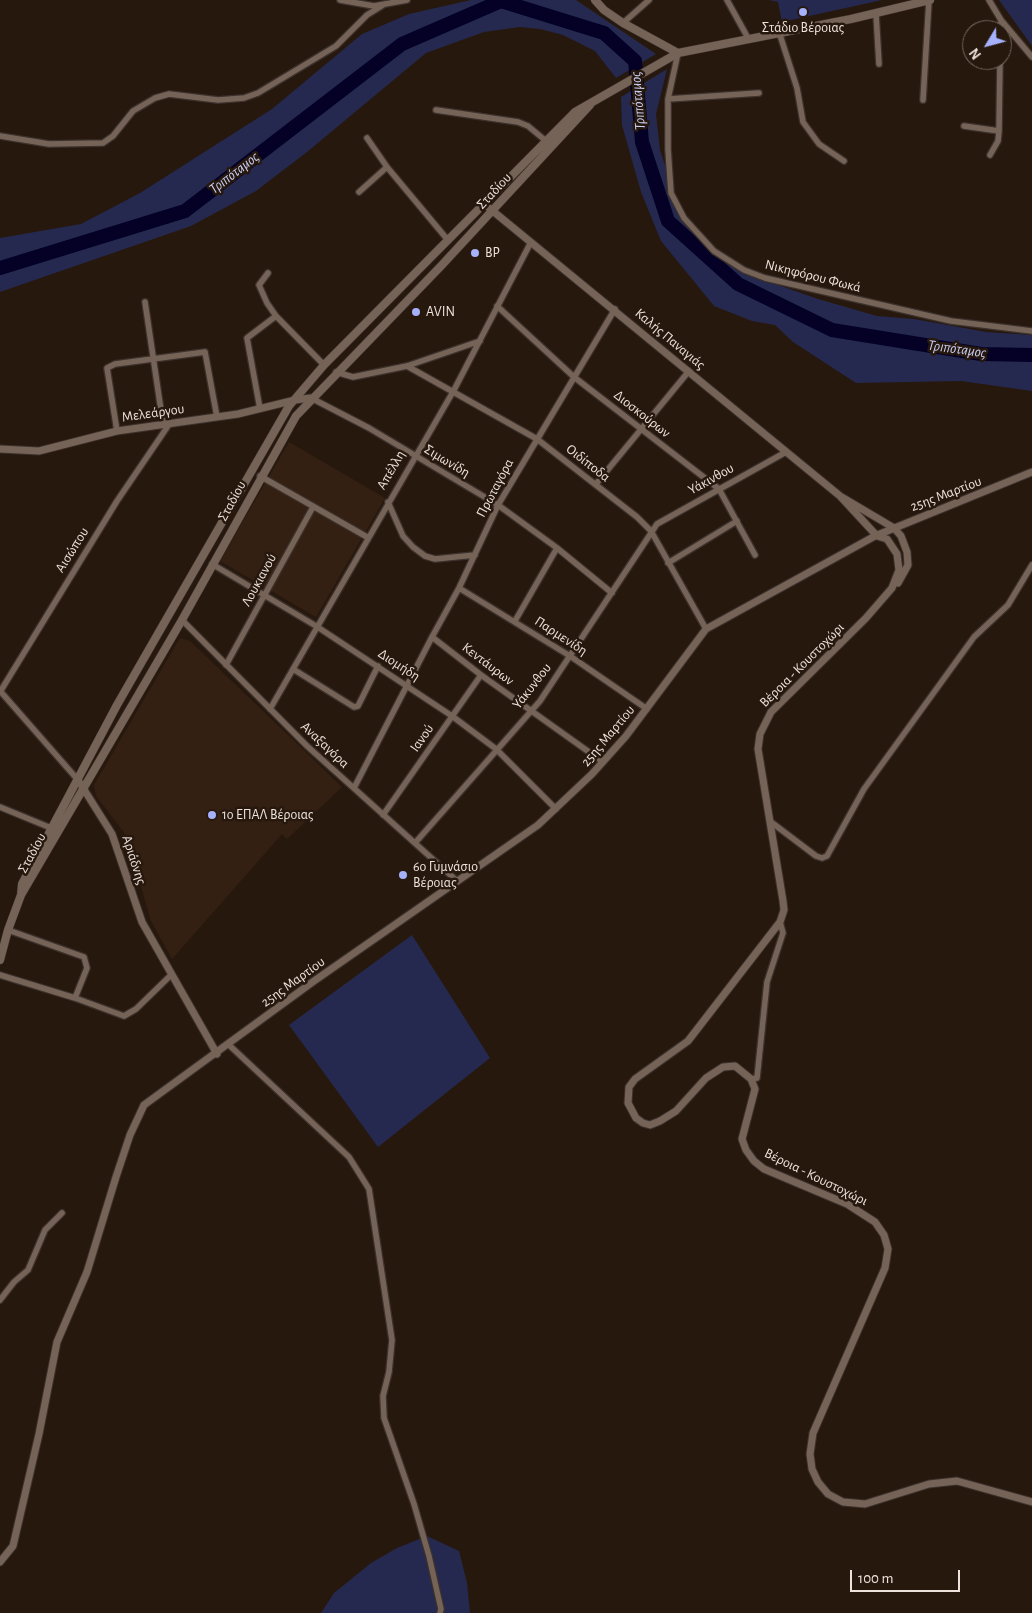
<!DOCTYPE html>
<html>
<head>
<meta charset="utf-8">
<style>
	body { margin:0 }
	#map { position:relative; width:1032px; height:1613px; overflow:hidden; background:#27180e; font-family:"Alegreya Sans",sans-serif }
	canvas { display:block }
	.north { position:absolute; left:962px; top:20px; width:50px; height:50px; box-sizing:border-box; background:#27180e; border:1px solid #776960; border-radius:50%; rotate:233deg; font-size:14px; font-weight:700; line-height:20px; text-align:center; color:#eee3dc }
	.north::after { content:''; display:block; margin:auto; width:18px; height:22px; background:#a6b1fc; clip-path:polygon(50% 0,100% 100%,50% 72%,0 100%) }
	.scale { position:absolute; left:850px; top:1570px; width:110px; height:22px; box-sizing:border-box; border:2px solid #eee3dc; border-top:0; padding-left:6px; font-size:15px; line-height:18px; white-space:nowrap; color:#eee3dc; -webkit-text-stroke:4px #27180e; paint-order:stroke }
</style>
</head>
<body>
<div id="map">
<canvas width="1032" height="1613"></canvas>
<div class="north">N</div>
<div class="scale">100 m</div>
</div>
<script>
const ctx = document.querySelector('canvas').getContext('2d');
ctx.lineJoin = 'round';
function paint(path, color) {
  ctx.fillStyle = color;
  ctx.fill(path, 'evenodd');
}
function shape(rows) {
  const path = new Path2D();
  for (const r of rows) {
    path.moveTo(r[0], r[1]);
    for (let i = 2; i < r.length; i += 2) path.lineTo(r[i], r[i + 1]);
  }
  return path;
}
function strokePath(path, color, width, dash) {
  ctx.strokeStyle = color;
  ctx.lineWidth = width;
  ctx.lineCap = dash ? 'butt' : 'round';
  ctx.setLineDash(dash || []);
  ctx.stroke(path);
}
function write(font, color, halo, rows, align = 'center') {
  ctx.font = font + ' "Alegreya Sans",sans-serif';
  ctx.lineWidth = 5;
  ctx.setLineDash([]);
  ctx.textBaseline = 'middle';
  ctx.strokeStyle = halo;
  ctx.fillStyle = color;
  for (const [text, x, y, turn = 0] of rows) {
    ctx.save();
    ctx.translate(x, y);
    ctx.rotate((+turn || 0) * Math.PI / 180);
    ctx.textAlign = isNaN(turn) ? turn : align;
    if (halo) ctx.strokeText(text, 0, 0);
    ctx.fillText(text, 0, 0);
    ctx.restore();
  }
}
paint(shape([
	[289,442,385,498,316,617,220,561],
	[180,638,190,641,342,787,287,839,282,834,172,959,151,921,126,835,96,796,94,785]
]), '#342013');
paint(shape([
	[471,0,576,0,656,54,616,78,595,51,563,35,540,29,520,27,484,32,426,53,307,152,256,191,191,226,0,292,0,238,81,224,140,193,272,109,362,34,409,14],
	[769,0,882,0,782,22,778,2],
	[999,0,1032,0,1032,46],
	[667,69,656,114,660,150,677,202,697,236,747,274,818,299,877,316,914,319,986,332,1032,335,1032,391,961,381,856,383,793,342,775,325,752,321,714,306,661,241,641,192,622,125,621,97],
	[412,935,490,1058,378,1147,289,1025],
	[427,1536,459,1551,467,1583,470,1613,321,1613,334,1593,371,1563,397,1548]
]), '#25294f');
strokePath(shape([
	[0,268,185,211,402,44,501,1,604,33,635,61,642,142,668,221,738,284,832,330,981,354,1032,355]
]), '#040026', 14);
const minor = shape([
	[340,0,374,6,407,0],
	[727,0,748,38],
	[989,0,1001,20,1032,57],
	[876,14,879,64],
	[623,23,649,0],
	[1001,30,1001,20],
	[779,32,797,88,803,122,819,144,844,161],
	[678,53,668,99,668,149,671,193,684,218,714,251,744,270,765,278,951,321,1032,331],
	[668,99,759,93],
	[923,100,929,0],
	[436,110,518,122,528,126,546,141],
	[964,126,999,131],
	[0,136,49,144,103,143,113,136,133,111,155,98,169,94,218,100,244,98,258,93,336,46,367,15,383,5],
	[367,138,387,167,447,239],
	[990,155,998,141,999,131,1000,60],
	[359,192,387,167],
	[268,273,259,285,267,303,276,316,324,365],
	[145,302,163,424],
	[497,306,574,377,719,489,755,555],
	[407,366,537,439,637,517,651,531,706,629],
	[336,372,353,377,407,366,480,341],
	[311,398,369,428,498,505,557,548,612,593],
	[260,409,247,338,276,316],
	[117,431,107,368,115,364,205,352,217,417],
	[260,476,367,537],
	[596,484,689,371],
	[388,502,403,536,413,547,425,556,435,559,475,555],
	[668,563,737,521],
	[212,564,316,626,452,716,496,749,556,809],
	[459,588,570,656,647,709],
	[182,620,307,746,457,881],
	[515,621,557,548],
	[432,637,481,675,603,762],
	[226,665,313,507],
	[293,669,354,707,358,706,378,666],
	[0,692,117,501,170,423],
	[1,692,78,780],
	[270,709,454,390,531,242],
	[354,788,432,637,459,588,498,505,615,309],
	[0,807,51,828],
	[383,815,481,675],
	[771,822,816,856,822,858,827,856,864,789,974,637,1008,605,1032,565],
	[415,843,540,701,657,524,786,452],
	[8,930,84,957,87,968,75,998],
	[0,975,75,998,124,1016,136,1009,171,975],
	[229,1045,349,1157,369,1189,392,1340,389,1372,383,1396,384,1418,414,1504,429,1556,441,1609,440,1613],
	[751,1079,757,1078,767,982,783,933,780,922],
	[0,1300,14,1282,28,1270,45,1230,62,1213]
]);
const tertiary = shape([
	[483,203,840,496,877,536,887,539,897,554,899,570,892,588,866,618,771,712,760,734,758,749,783,901,784,910,780,922,688,1041,635,1079,629,1087,628,1103,636,1118,643,1123,650,1125,660,1121,676,1111,706,1078,723,1067,735,1066,751,1079,755,1089,742,1139,746,1150,754,1161,764,1169,847,1204,875,1222,884,1235,888,1249,885,1268,813,1433,810,1454,812,1469,818,1482,828,1494,843,1502,865,1504,929,1484,957,1481,1032,1502],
	[0,449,39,451,117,431,238,414,295,400,311,398],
	[840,496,894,528,901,536,907,552,908,565,898,583],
	[78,780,112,834,142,922,217,1054],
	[0,1562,13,1546,39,1434,57,1342,87,1272,116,1177,130,1135,144,1105,314,981,538,825,592,774,626,736,706,629,875,536,1032,472]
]);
const secondary = shape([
	[595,0,604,10,623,23,678,53],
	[21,895,22,884,117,705,289,406,324,365,575,112,678,53,851,19,930,0],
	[0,960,8,930,21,895,182,620,296,416,441,266,590,105]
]);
strokePath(minor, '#3c312c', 8);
strokePath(tertiary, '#3c312c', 9);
strokePath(secondary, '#3c312c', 9);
strokePath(minor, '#756357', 5.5);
strokePath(tertiary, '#756357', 7);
strokePath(secondary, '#756357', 8);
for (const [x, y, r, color] of [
	[803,12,5,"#a6b1fc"],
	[475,253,5,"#a6b1fc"],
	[416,312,5,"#a6b1fc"],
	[212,815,5,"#a6b1fc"],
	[403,875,5,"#a6b1fc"]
]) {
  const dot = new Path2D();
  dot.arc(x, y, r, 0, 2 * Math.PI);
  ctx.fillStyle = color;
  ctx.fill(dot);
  strokePath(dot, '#27180e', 2);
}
write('14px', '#eee3dc', '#27180e', [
	["Στάδιο Βέροιας",803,28,"center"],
	["BP",485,253],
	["AVIN",426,312],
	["1ο ΕΠΑΛ Βέροιας",222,815],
	["6ο Γυμνάσιο",413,867],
	["Βέροιας",413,883]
], 'left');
write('14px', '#eee3dc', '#27180e', [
	["Σταδίου",494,191,-47],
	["Νικηφόρου Φωκά",813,276,14],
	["Καλής Παναγιάς",670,339,40],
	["Μελεάργου",153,413,-8],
	["Διοσκούρων",642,414,38],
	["Σιμωνίδη",447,461,31],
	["Οιδίποδα",588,463,38],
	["Απέλλη",391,470,-60],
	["Υάκινθου",711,479,-29],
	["Πρωταγόρα",495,488,-62],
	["25ης Μαρτίου",946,494,-21],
	["Σταδίου",232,501,-61],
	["Αισώπου",72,550,-58],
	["Λουκιανού",259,580,-61],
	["Παρμενίδη",561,636,33],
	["Κεντάυρων",488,664,37],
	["Διομήδη",399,665,33],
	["Βέροια - Κουστοχώρι",802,665,-45],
	["Υάκυνθου",532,686,-52],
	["25ης Μαρτίου",608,736,-50],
	["Ιανού",422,738,-55],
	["Αναξαγόρα",325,745,43],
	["Σταδίου",32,853,-61],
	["Αριάδνης",134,860,72],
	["25ης Μαρτίου",293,982,-36],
	["Βέροια - Κουστοχώρι",816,1177,26]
]);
write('italic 15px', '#cbd2f9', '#27180e', [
	["Τριπόταμος",638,101,-95],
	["Τριπόταμος",234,173,-38],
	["Τριπόταμος",957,349,8]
]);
</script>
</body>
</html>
